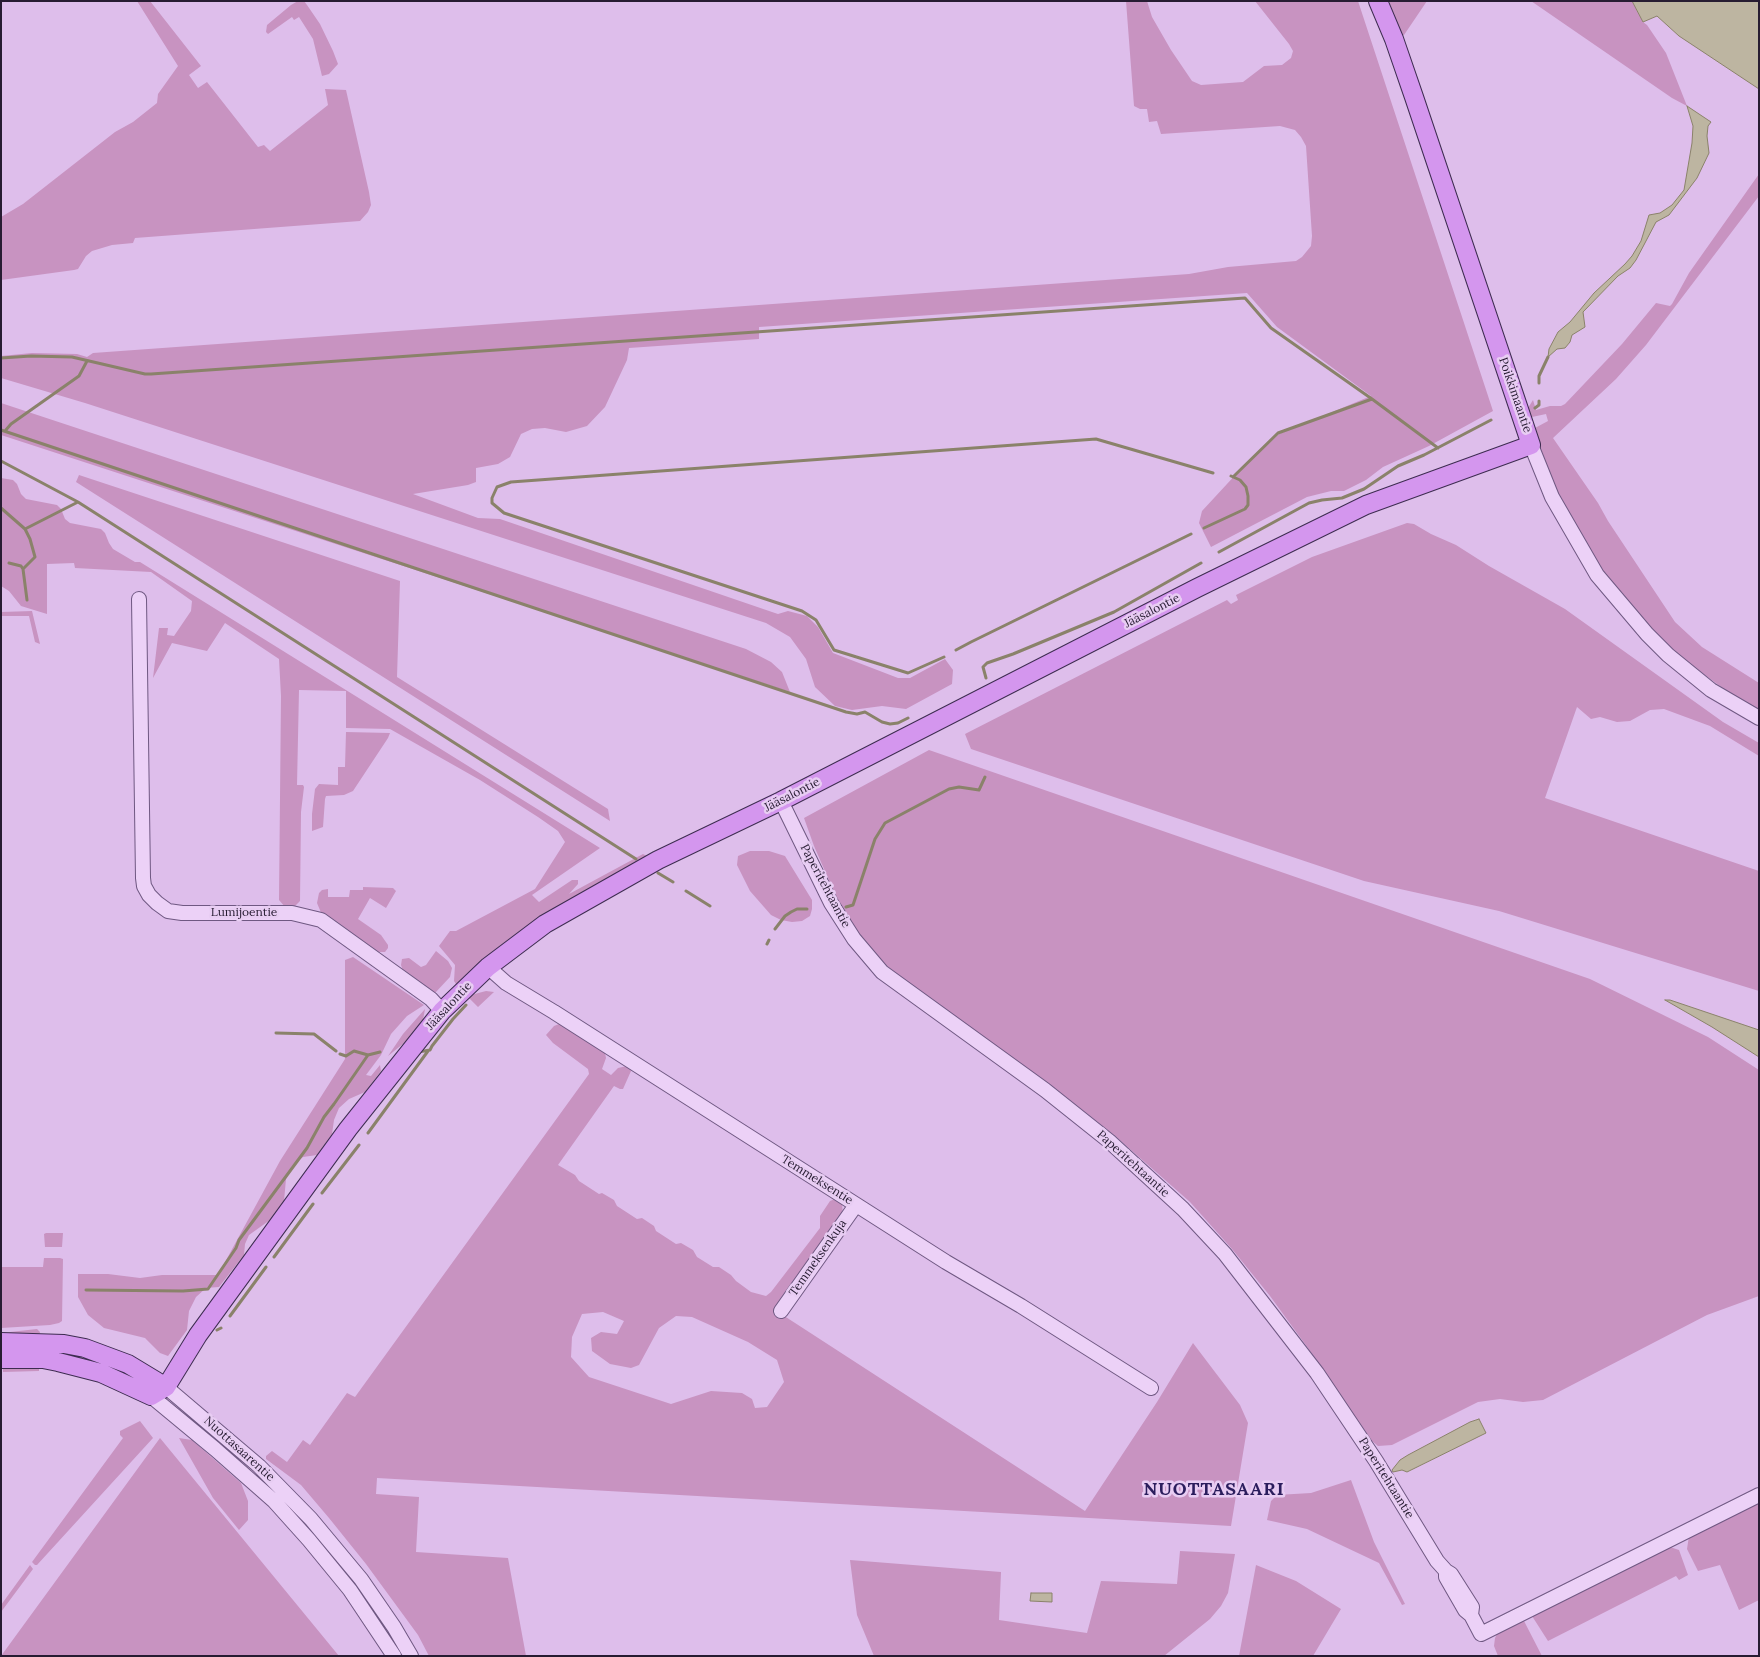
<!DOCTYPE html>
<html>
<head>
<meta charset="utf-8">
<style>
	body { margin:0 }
	#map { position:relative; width:1760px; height:1657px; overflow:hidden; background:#debeeb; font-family:Lora,serif }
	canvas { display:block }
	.frame { position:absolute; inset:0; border:2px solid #271c32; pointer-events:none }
</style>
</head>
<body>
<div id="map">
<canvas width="1760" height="1657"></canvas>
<div class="frame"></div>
</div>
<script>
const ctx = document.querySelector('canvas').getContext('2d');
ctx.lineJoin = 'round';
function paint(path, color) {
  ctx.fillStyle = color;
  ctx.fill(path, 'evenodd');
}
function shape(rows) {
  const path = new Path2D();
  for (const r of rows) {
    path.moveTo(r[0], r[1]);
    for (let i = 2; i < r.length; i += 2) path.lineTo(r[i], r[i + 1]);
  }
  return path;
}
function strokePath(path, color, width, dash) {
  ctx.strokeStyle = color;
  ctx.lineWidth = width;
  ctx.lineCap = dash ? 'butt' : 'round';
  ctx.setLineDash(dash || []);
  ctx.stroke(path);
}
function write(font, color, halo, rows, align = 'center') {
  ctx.font = font + ' Lora,serif';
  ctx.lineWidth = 5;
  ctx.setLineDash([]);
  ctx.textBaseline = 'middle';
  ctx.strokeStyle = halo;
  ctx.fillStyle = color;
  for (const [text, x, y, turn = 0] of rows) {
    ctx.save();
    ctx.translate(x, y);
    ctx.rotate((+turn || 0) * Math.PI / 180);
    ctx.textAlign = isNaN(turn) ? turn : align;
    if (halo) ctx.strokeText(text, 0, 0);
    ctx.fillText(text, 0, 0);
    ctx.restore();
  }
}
paint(shape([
	[137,1,150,1,201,66,189,75,198,88,207,82,258,147,264,145,270,151,328,105,325,89,346,90,369,192,371,205,368,212,360,221,135,238,133,243,112,245,92,251,86,256,78,269,74,270,1,280,1,217,23,204,115,132,133,122,157,103,158,94,178,66],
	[298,1,304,1,307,5,320,24,333,51,338,64,329,74,322,76,313,39,299,17,294,20,292,17,268,34,266,32,267,25,291,5],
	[1126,1,1147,1,1152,17,1171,50,1192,81,1201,85,1243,82,1264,66,1282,65,1291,58,1293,51,1289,44,1255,1,1358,1,1493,411,1429,446,1383,467,1366,480,1344,491,1331,491,1307,497,1211,547,1199,523,1202,511,1239,471,1279,434,1371,396,1277,327,1247,293,759,327,759,339,629,348,627,360,605,407,587,426,566,432,545,428,532,429,521,434,510,457,498,464,476,468,476,482,468,485,413,494,478,518,500,519,772,612,778,614,788,611,807,616,818,627,833,653,898,678,910,678,945,659,953,670,952,684,906,709,882,706,852,710,835,706,815,687,806,659,790,637,766,623,85,403,1,378,1,356,32,353,77,354,87,357,93,353,1189,274,1228,267,1296,261,1302,257,1311,246,1312,236,1306,146,1301,137,1295,130,1280,126,1161,134,1157,121,1149,122,1147,109,1140,109,1134,106],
	[1389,1,1427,1,1404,35,1399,36],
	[1531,1,1632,1,1643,22,1647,25,1666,53,1687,106,1672,98],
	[1759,174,1759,196,1646,345,1616,379,1553,438,1598,503,1608,521,1675,622,1702,647,1759,683,1759,711,1728,692,1671,650,1651,630,1601,570,1557,493,1535,439,1535,428,1548,421,1546,414,1532,417,1528,414,1528,408,1533,400,1536,410,1550,406,1561,406,1565,404,1622,344,1656,303,1670,306,1672,304,1689,273],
	[1,403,746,649,771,662,782,672,790,692,1,435],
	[79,475,400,581,397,677,608,809,610,821,76,482],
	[1,478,13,480,17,484,21,494,26,499,57,505,61,509,65,519,70,523,101,529,105,533,109,543,113,549,135,562,140,562,600,848,532,895,539,902,572,880,578,880,578,884,569,894,643,854,651,858,458,987,454,981,455,965,439,946,450,931,456,931,535,889,565,842,558,831,538,817,480,780,390,729,346,728,346,691,299,690,297,785,303,785,304,787,301,812,300,901,293,908,286,908,279,900,281,696,279,659,225,623,207,651,172,643,153,678,159,628,168,628,167,635,174,636,191,611,192,601,151,572,75,568,74,563,47,564,47,614,21,606,9,591,1,586],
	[1407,523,1414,524,1431,534,1456,545,1489,566,1565,609,1723,722,1759,743,1759,756,1710,726,1664,709,1650,710,1630,721,1617,722,1600,717,1591,719,1577,707,1545,798,1759,871,1759,991,1499,911,1364,881,971,749,965,734,1227,600,1231,604,1238,600,1236,595,1312,557],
	[32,611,40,644,35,642,29,616,1,616,1,612],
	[346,732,390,733,388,738,353,791,344,795,326,796,325,799,323,827,312,831,312,814,315,789,319,784,338,785,338,767,345,767],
	[929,750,1590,979,1708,1037,1759,1070,1759,1296,1707,1315,1543,1400,1523,1402,1500,1399,1478,1402,1392,1445,1378,1446,1372,1441,1305,1344,1270,1296,1232,1249,1190,1202,1114,1135,1048,1083,895,975,865,943,838,901,814,846,804,818],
	[750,851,769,851,785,856,812,900,812,909,810,916,802,921,792,922,781,920,771,915,750,891,737,865,738,856],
	[363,887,393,888,396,891,386,908,370,898,358,919,381,935,388,945,388,948,385,952,377,952,322,915,317,903,319,893,322,890,328,889,328,897,349,897,350,890,363,890],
	[436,951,448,961,452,968,450,977,435,993,403,971,401,965,402,959,409,958,421,967,426,965],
	[353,957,424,1005,407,1016,391,1034,381,1055,366,1075,371,1076,380,1065,381,1071,365,1092,349,1099,339,1108,334,1120,332,1134,317,1155,303,1157,292,1166,286,1179,284,1201,270,1220,249,1235,245,1244,244,1255,219,1287,206,1288,196,1297,189,1311,187,1330,168,1356,160,1353,145,1338,104,1328,88,1315,78,1297,78,1274,108,1274,140,1278,162,1275,218,1275,280,1161,345,1059,345,960],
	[486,991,494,992,478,1007,467,996],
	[425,1009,423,1020,420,1026,409,1039,388,1056,403,1034],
	[559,1024,563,1025,605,1053,606,1058,602,1069,611,1075,618,1068,627,1066,630,1068,631,1071,623,1089,620,1089,614,1086,558,1165,575,1175,579,1181,599,1194,602,1193,614,1200,617,1206,637,1219,642,1218,654,1226,656,1231,676,1244,681,1243,693,1250,697,1257,713,1267,719,1267,731,1275,736,1281,751,1292,766,1296,771,1292,820,1228,820,1216,830,1201,835,1199,842,1203,843,1216,775,1310,1085,1511,1157,1402,1193,1343,1240,1405,1248,1423,1231,1526,377,1478,376,1494,419,1497,416,1552,508,1558,526,1656,429,1656,418,1635,366,1564,329,1518,301,1485,266,1459,266,1456,272,1451,287,1462,303,1440,310,1445,347,1393,355,1397,589,1074,588,1069,553,1043,546,1035,554,1026],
	[603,1312,624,1321,617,1334,601,1332,591,1338,592,1351,610,1364,631,1368,639,1365,659,1328,676,1316,692,1317,748,1342,777,1360,784,1382,767,1407,755,1408,752,1399,742,1393,711,1391,671,1404,589,1377,571,1357,572,1337,582,1314],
	[46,1233,63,1233,62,1247,45,1247,44,1234],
	[44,1258,60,1258,63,1259,62,1321,59,1323,50,1325,1,1328,1,1259,2,1267,43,1267],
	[37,1329,40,1332,39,1337,1,1337,1,1333],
	[3,1367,39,1367,39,1371,3,1372],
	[140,1421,153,1438,37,1565,35,1565,32,1562,123,1438,120,1435,120,1431],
	[160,1438,339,1656,1,1656],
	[179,1438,192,1440,241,1483,248,1501,248,1520,239,1530,213,1498],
	[1351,1480,1374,1542,1405,1604,1402,1605,1379,1563,1307,1529,1267,1520,1271,1501,1277,1495,1311,1493],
	[1759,1502,1759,1600,1739,1610,1720,1565,1698,1571,1687,1549,1689,1536],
	[1667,1546,1679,1550,1688,1575,1679,1580,1676,1576,1548,1641,1532,1616],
	[1180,1551,1235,1554,1228,1593,1221,1606,1210,1619,1164,1656,874,1656,857,1615,850,1560,1001,1572,999,1620,1087,1633,1101,1581,1177,1584],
	[30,1565,33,1569,1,1612,1,1605],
	[1256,1565,1296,1581,1341,1609,1313,1656,1239,1656],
	[1518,1620,1524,1621,1542,1656,1498,1656,1494,1646,1495,1638,1498,1632]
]), '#c893c1');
const water = shape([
	[1632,1,1759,1,1759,89,1679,36,1657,16,1643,22,1632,1],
	[1687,106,1711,122,1708,126,1707,136,1709,153,1697,178,1669,215,1656,222,1636,260,1630,268,1618,276,1583,312,1585,327,1572,335,1570,342,1565,348,1557,349,1548,357,1549,349,1558,332,1570,322,1594,293,1625,264,1632,256,1641,241,1649,215,1660,213,1672,205,1684,190,1692,143,1693,126,1687,106],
	[1665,1000,1670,1000,1759,1030,1759,1057,1712,1027,1665,1000],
	[1479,1419,1486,1433,1407,1472,1402,1470,1393,1472,1392,1470,1400,1460,1408,1455,1470,1422,1479,1419],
	[1031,1593,1052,1593,1052,1602,1030,1601,1031,1593]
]);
paint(water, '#bdb5a1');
strokePath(water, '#8a826a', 1);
strokePath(shape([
	[1,358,31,356,72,357,145,374,151,374,1245,298,1271,328,1372,399],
	[1539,383,1539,376,1548,357],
	[1535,408,1539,405,1539,401],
	[1,430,846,712,857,714,865,712,882,722,890,724,898,723,908,718],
	[5,431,11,424,79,376,87,361],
	[1,461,78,502,636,859],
	[1233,477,1278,433,1372,399,1438,448],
	[1,508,25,529,30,539,35,557,23,569],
	[1204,528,1245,509,1248,505,1248,496,1246,487,1240,480,1231,476],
	[25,529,78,502],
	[1219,552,1309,503,1322,500,1342,498,1364,489,1398,466,1424,455,1491,420],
	[9,563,21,566,23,569,27,600],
	[956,650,971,642,1191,534],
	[944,657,908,673,834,650,816,620,802,611,504,513,492,503,492,498,497,487,511,482,1096,439,1213,473],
	[986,678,983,667,987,663,1013,654,1114,612,1201,563],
	[658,873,673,882],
	[686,891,710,906],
	[846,907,853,905,875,839,885,823,949,789,959,787,979,790,985,777],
	[775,929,785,916,791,912,797,909,807,909],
	[767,944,769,940],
	[276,1033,314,1034,336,1051],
	[418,1052,430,1050,432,1046,453,1019,466,1005],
	[340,1054,346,1056,354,1051,368,1055,380,1052],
	[368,1133,428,1051],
	[322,1193,359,1145],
	[274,1257,313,1204],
	[86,1290,183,1291,208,1289,236,1248,239,1240,307,1148,324,1117,334,1104,368,1055],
	[230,1316,266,1267],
	[217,1330,221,1328]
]), '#8a826a', 3);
const minor = shape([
	[1531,445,1552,497,1597,575,1647,634,1668,655,1711,690,1759,718],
	[139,599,143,878,144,886,149,895,157,903,168,911,182,913,292,913,321,920,431,999,442,1011],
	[781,801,831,903,854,939,882,972,1045,1090,1109,1141,1183,1209,1225,1254,1317,1373,1376,1461,1437,1561,1446,1571],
	[488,967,506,983,554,1012,946,1262,1021,1306,1151,1388],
	[781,1311,856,1205],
	[166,1387,259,1466,311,1519,361,1579,394,1627,411,1656],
	[151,1396,215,1449,274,1501,309,1540,350,1590,394,1656],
	[1446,1571,1451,1574,1472,1607,1471,1615,1465,1610,1446,1577,1446,1571],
	[1471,1615,1481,1634,1759,1495]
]);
const major = shape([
	[1,1342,64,1344,85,1348,128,1364,166,1387],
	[1,1359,43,1359,58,1362,101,1373,151,1396],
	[151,1396,166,1387,198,1335,348,1129,442,1011,488,967,545,924,658,860,781,801,1197,588,1366,505,1531,445,1414,97,1394,39,1378,1]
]);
strokePath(minor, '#6f5882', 16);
strokePath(major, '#3d2c50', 20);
strokePath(minor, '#ecd1f7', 14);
strokePath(major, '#d496ee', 18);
write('12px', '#271c32', '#e8cdf3', [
	["Poikkimaantie",1515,395,71],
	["Jääsalontie",1152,611,-27],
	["Jääsalontie",792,795,-27],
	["Paperitehtaantie",825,886,62],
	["Lumijoentie",244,913],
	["Jääsalontie",449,1006,-47],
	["Paperitehtaantie",1133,1164,42],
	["Temmeksentie",817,1180,32],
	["Temmeksenkuja",818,1258,-55],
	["Nuottasaarentie",239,1449,42],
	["Paperitehtaantie",1386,1478,58]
]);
ctx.letterSpacing = '1px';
write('bold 18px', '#2b1d5d', '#e8cdf3', [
	["NUOTTASAARI",1214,1490]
]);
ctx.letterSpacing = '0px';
</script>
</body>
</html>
